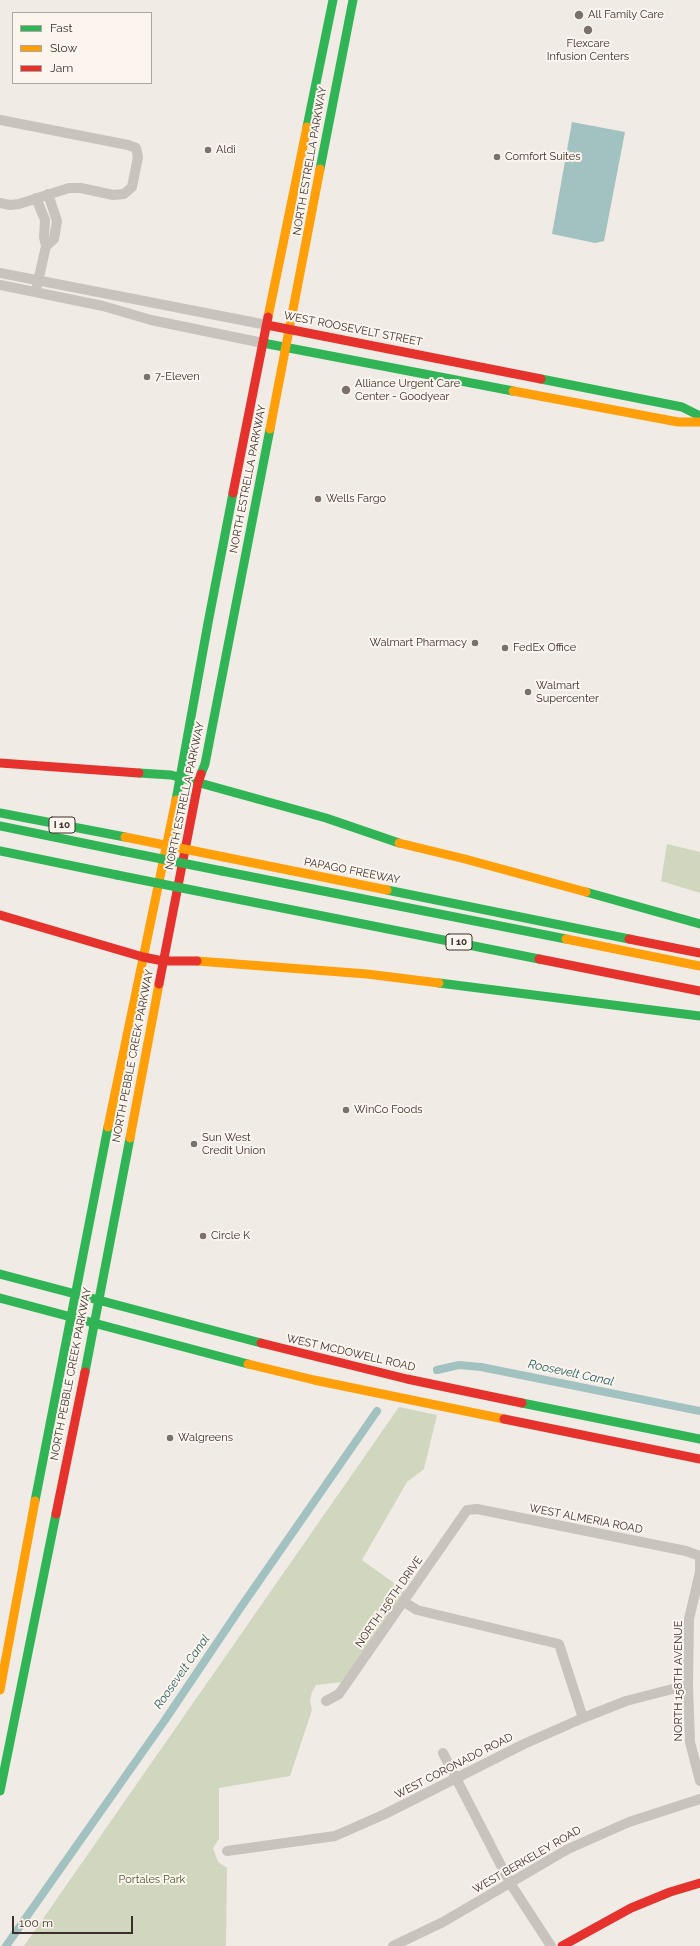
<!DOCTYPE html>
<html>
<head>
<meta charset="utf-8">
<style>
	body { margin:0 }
	#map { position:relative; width:700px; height:1946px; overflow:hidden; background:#f0ebe5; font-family:Raleway,sans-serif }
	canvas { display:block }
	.legend { position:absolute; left:12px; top:12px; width:140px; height:72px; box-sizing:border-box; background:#fbf5ee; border:1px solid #aea6a0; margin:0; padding:5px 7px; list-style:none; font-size:12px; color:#3b302b }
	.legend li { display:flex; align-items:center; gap:8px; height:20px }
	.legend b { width:20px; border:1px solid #aea6a0 }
	.scale { position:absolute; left:12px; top:1916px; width:121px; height:18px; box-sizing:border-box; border:2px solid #3b302b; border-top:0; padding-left:5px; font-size:12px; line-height:14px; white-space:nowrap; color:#3b302b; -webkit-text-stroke:3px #fbf5ee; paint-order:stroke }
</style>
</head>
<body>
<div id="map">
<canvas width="700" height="1946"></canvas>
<ul class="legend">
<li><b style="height:5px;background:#30b455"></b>Fast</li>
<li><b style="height:5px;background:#ff9f0a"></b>Slow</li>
<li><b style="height:5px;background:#e5322d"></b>Jam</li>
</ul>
<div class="scale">100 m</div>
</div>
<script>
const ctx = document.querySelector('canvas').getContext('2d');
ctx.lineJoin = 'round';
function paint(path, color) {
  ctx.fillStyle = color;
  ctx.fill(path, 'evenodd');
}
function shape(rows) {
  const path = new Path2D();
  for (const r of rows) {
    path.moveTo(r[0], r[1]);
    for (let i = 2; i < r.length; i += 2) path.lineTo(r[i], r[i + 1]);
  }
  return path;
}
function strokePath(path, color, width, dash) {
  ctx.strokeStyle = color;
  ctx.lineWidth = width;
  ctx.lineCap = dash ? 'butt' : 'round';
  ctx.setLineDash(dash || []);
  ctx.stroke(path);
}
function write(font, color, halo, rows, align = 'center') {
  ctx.font = font + ' Raleway,sans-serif';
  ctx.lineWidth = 4;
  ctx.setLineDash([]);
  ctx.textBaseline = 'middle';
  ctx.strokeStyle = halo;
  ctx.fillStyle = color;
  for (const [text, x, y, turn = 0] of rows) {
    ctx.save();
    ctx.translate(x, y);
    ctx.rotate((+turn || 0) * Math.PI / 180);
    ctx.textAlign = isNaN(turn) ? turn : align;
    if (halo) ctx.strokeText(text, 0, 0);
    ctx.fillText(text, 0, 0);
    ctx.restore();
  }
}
paint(shape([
	[667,844,700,852,700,893,661,881],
	[399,1407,437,1415,424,1469,407,1482,362,1560,405,1591,342,1682,316,1685,312,1692,310,1701,312,1710,290,1776,219,1788,219,1839,213,1848,218,1862,227,1868,226,1946,24,1946]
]), '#d1d6bf');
paint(shape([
	[572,122,625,132,604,241,595,243,552,234]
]), '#a1c2c1');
strokePath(shape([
	[437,1370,459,1365,481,1367,700,1411],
	[6,1946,165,1720,241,1607,377,1411]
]), '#a1c2c1', 8);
strokePath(shape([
	[0,120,128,145,136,148,138,157,132,187,124,194,113,195,81,188,69,188,19,204,10,205,0,203],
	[36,198,45,220,44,237,46,246,37,286],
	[46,246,54,239,57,221,48,194],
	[0,273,267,325],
	[0,285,103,306,151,320,263,343],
	[404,1602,417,1610,559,1644,583,1718],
	[326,1701,339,1694,467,1510,477,1509,686,1551,700,1556,700,1572,689,1619,688,1685,690,1742,700,1781],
	[443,1753,510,1883,551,1946],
	[227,1851,335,1836,385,1814,524,1744,583,1718,626,1701,688,1685],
	[393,1946,443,1922,568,1849,629,1822,700,1799]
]), '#c9c3be', 10);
strokePath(shape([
	[307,127,333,0],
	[320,169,353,0],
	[263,343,513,391],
	[541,379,682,407,700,416],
	[139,773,171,775,326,818,399,843],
	[201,774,205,764,270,429],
	[176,800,208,623,233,493],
	[0,813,125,837],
	[0,826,122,851],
	[0,851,117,875],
	[222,871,566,939],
	[387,890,629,939],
	[586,892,700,924],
	[217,895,539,959],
	[439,983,700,1016],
	[0,1274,261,1343],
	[0,1298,248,1364],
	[85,1372,130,1138],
	[522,1403,700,1439],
	[35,1501,108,1127],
	[0,1791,56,1514]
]), '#30b455', 9);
strokePath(shape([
	[268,317,307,127],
	[513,391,678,422,700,422],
	[270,429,320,169],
	[399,843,465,859,586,892],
	[224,857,387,890],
	[566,939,700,966],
	[197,961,367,974,439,983],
	[108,1127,176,800],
	[130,1138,159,984],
	[248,1364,314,1380,504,1419],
	[0,1690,35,1501]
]), '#ff9f0a', 9);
strokePath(shape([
	[267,325,541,379],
	[233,493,268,317],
	[0,763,139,773],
	[0,915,143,957,163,961,197,961],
	[629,939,700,953],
	[539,959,700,991],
	[159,984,198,783,201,774],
	[261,1343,407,1379,522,1403],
	[504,1419,700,1459],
	[56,1514,85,1372],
	[562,1946,631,1908,670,1892,700,1883]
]), '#e5322d', 9);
strokePath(shape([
	[122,851,222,871],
	[117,875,217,895]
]), '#30b455', 9);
strokePath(shape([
	[125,837,224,857]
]), '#ff9f0a', 9);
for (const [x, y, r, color] of [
	[579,15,5,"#7a716c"],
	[588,30,5,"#7a716c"],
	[208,150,4,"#7a716c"],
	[497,157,4,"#7a716c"],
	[147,377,4,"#7a716c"],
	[346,390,5,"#7a716c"],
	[318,499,4,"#7a716c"],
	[475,643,4,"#7a716c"],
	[505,648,4,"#7a716c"],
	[528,692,4,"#7a716c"],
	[346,1110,4,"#7a716c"],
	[194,1144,4,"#7a716c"],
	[203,1236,4,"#7a716c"],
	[170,1438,4,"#7a716c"]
]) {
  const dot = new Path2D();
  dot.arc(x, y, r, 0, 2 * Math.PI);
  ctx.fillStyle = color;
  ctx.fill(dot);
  strokePath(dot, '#fbf5ee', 1.5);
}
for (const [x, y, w] of [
	[62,825,26],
	[459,942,26]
]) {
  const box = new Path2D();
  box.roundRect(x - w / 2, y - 8, w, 16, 3);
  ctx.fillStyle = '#fbf5ee';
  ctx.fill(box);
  strokePath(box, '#3b302b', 1);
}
write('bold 10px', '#3b302b', null, [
	["I 10",62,825],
	["I 10",459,942]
]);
write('11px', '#3b302b', '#fbf5ee', [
	["All Family Care",588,15],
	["Flexcare",588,44,"center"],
	["Infusion Centers",588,57,"center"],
	["Aldi",216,150],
	["Comfort Suites",505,157],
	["7-Eleven",155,377],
	["Alliance Urgent Care",355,384],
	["Center - Goodyear",355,397],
	["Wells Fargo",326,499],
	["Walmart Pharmacy",467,643,"right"],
	["FedEx Office",513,648],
	["Walmart",536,686],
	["Supercenter",536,699],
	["WinCo Foods",354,1110],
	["Sun West",202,1138],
	["Credit Union",202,1151],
	["Circle K",211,1236],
	["Walgreens",178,1438]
], 'left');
write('11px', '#3b302b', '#fbf5ee', [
	["NORTH ESTRELLA PARKWAY",310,161,-80],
	["WEST ROOSEVELT STREET",353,329,11],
	["NORTH ESTRELLA PARKWAY",248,479,-79],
	["NORTH ESTRELLA PARKWAY",185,796,-78],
	["PAPAGO FREEWAY",352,871,11],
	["NORTH PEBBLE CREEK PARKWAY",133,1056,-79],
	["WEST MCDOWELL ROAD",351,1353,13],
	["NORTH PEBBLE CREEK PARKWAY",71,1374,-79],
	["WEST ALMERIA ROAD",586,1519,11],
	["NORTH 156TH DRIVE",389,1602,-55],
	["NORTH 158TH AVENUE",679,1681,-90],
	["WEST CORONADO ROAD",454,1766,-27],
	["WEST BERKELEY ROAD",527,1860,-30]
]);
write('11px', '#4a5a2e', '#fbf5ee', [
	["Portales Park",152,1880]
]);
write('italic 12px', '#1f5a5e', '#fbf5ee', [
	["Roosevelt Canal",571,1373,12],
	["Roosevelt Canal",182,1672,-55]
]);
</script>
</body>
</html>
